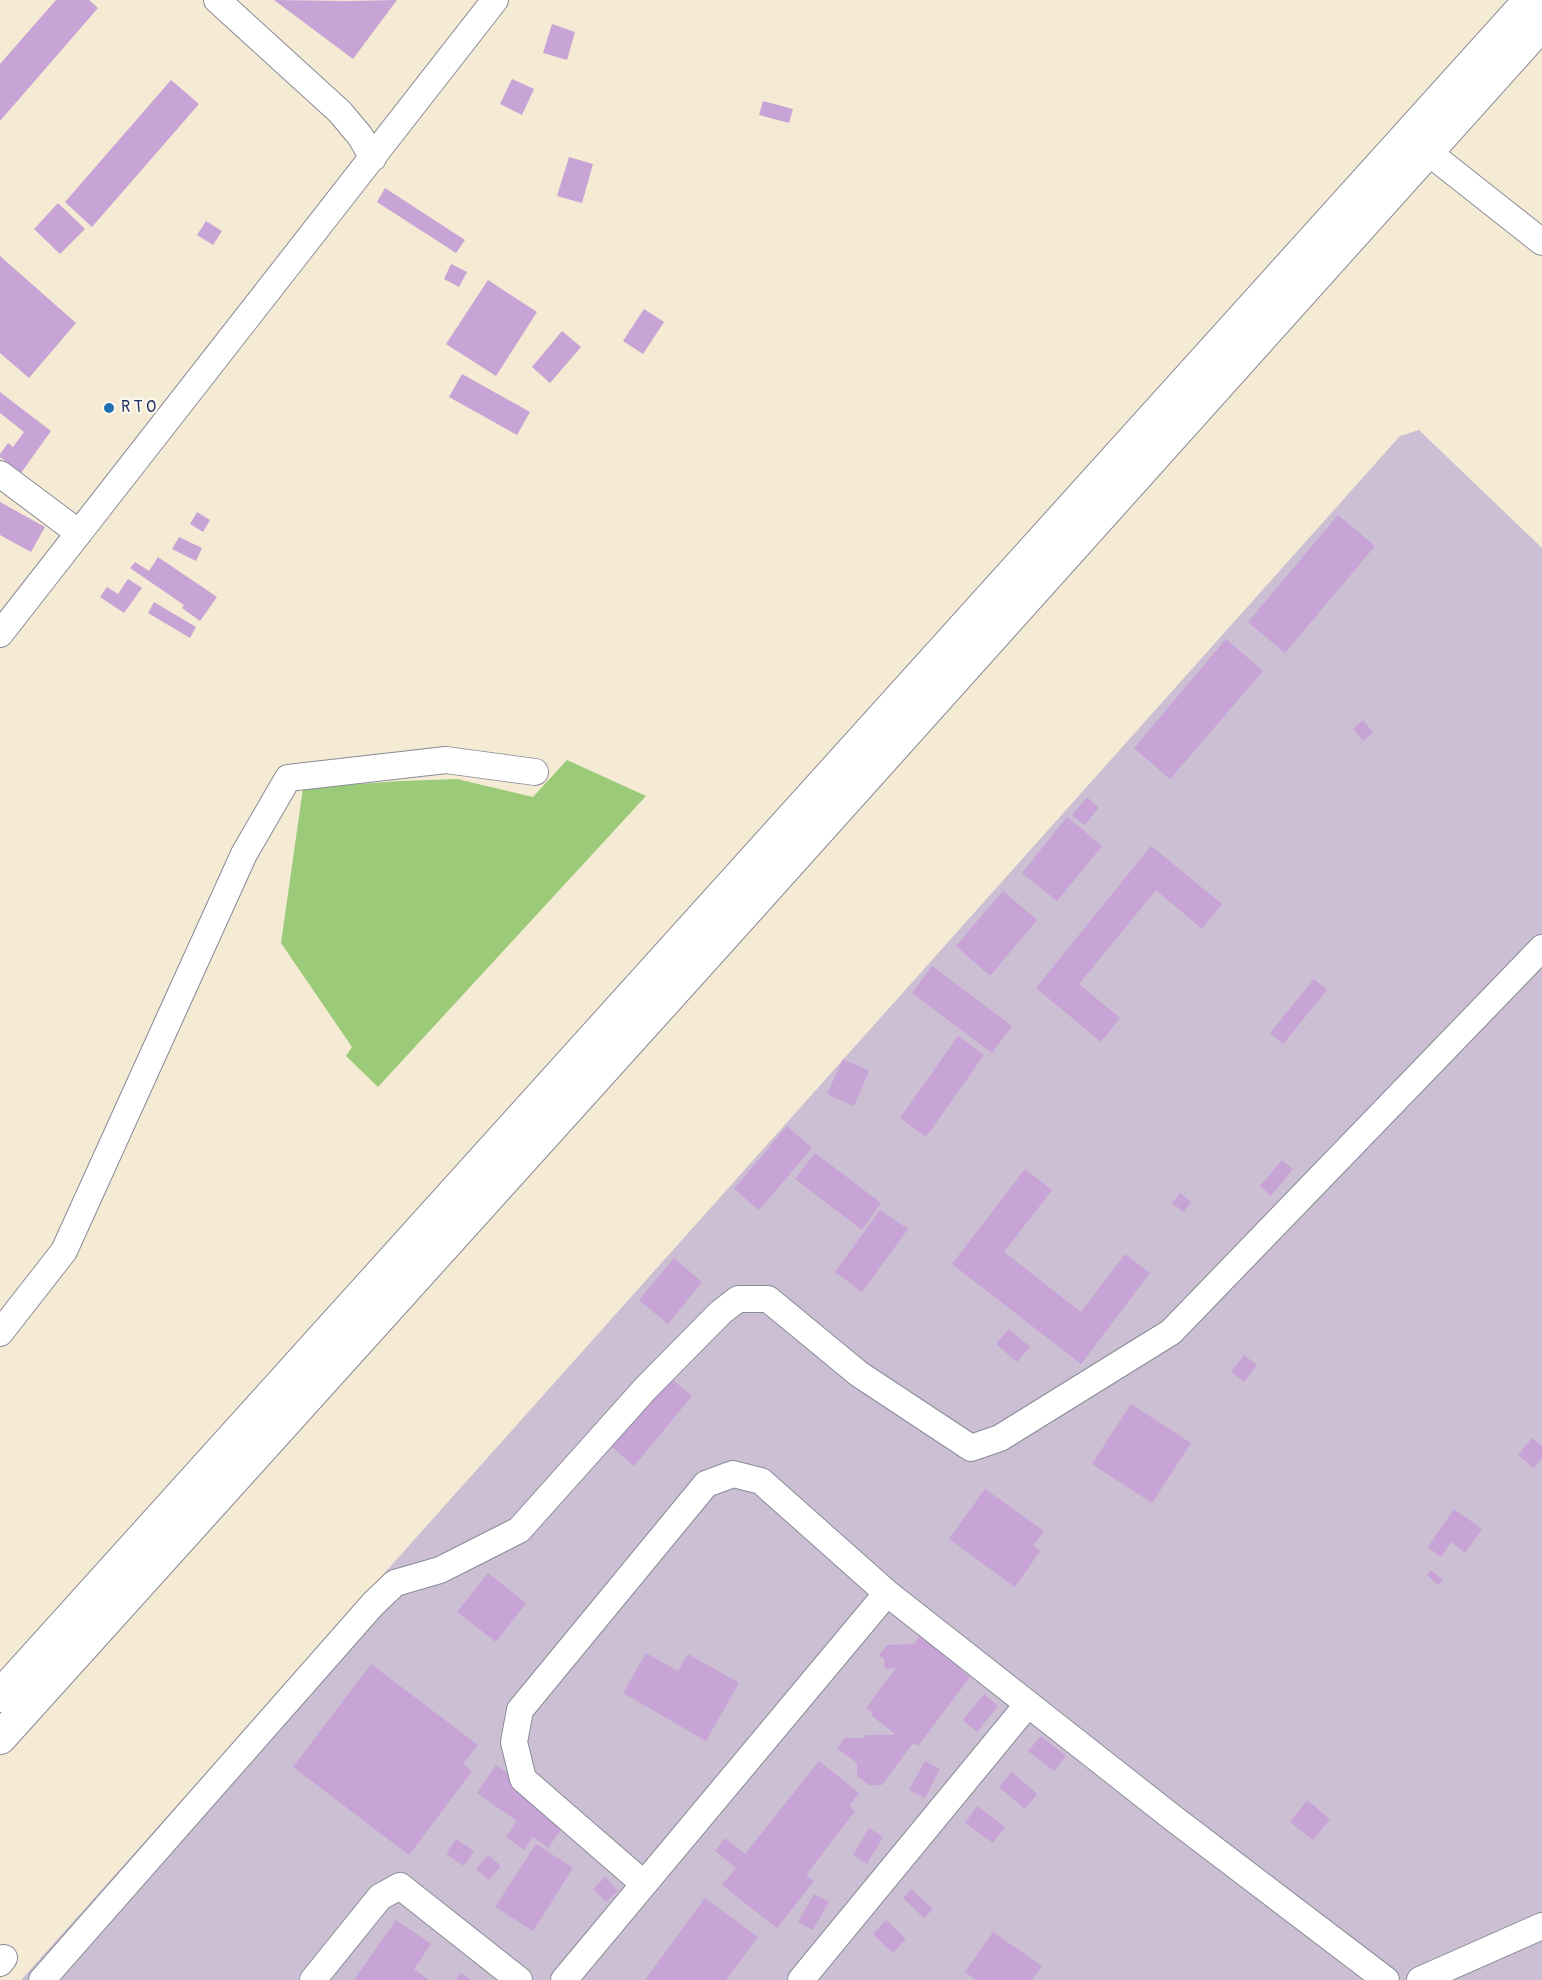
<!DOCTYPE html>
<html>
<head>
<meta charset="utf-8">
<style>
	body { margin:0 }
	canvas { display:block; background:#f5ead3 }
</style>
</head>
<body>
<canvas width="1542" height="1980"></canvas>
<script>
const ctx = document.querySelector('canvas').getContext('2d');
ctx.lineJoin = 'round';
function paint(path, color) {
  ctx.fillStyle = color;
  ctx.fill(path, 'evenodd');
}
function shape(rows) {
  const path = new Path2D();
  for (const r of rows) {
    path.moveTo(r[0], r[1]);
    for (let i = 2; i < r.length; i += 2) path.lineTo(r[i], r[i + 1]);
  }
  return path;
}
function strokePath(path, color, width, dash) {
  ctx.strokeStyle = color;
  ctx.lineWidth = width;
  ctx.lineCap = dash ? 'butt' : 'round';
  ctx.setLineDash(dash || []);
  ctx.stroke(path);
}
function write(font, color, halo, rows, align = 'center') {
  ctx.font = font + ' Pangolin,sans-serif';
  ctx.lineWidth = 5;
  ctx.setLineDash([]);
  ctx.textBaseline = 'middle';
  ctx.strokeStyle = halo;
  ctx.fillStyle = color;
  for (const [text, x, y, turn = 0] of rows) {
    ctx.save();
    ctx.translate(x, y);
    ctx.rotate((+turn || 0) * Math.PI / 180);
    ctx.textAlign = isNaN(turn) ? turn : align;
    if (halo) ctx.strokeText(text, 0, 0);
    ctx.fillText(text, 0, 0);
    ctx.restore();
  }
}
paint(shape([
	[1419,430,1542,548,1542,1980,21,1980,1400,436]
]), '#ccbfd4');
paint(shape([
	[567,760,646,796,378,1087,346,1056,352,1047,281,943,303,788,401,781,457,779,533,797]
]), '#9bcb79');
paint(shape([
	[56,0,89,0,98,8,0,121,0,64],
	[274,0,348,1,397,0,353,59],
	[552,24,575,32,567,60,543,53],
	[512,79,534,89,522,115,500,104],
	[171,80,199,104,92,227,65,202],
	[763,101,793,109,789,123,759,115],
	[569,157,593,164,582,203,557,196],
	[385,188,465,240,456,253,377,202],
	[58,203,85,229,60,254,34,229],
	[206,221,222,231,213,245,197,235],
	[0,256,76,323,29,378,0,353],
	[451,264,467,272,459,287,444,279],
	[488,280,537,312,496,376,446,344],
	[644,309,664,322,643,354,623,341],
	[562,331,581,347,550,383,532,367],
	[462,374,530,412,517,435,449,397],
	[0,392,51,431,21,473,0,457,0,454,8,443,13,447,24,432,0,413],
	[0,502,45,527,31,552,0,535],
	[197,512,210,520,203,532,190,524],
	[1338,515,1375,546,1285,653,1248,622],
	[179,537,202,548,196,561,172,549],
	[158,557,217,597,200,621,182,608,184,605,130,568,135,562,149,571],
	[128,579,142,588,124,613,100,597,107,587,118,594],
	[154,602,196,627,190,638,148,613],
	[1226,639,1263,671,1170,779,1134,748],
	[1363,720,1373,732,1363,741,1353,729],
	[1087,797,1099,808,1084,825,1072,815],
	[1067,817,1102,846,1057,901,1022,873],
	[1151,846,1222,904,1202,929,1156,890,1079,984,1120,1018,1101,1042,1036,988],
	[1003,891,1037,920,990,976,956,946],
	[932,966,1012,1026,992,1053,912,993],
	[1314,979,1327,990,1283,1044,1270,1033],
	[958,1036,984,1055,926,1137,900,1118],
	[843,1059,869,1071,854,1106,827,1094],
	[787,1126,812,1148,759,1210,734,1189],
	[815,1153,881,1203,862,1230,795,1179],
	[1282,1160,1293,1169,1271,1196,1260,1186],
	[1025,1169,1052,1190,1004,1252,1081,1312,1125,1254,1150,1273,1081,1364,952,1264],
	[1180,1193,1191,1202,1184,1212,1172,1203],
	[880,1210,908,1229,862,1292,835,1272],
	[674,1258,702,1282,668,1324,639,1300],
	[1009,1329,1030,1347,1017,1362,996,1344],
	[1244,1355,1257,1365,1244,1382,1231,1372],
	[663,1372,692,1396,634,1466,605,1441],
	[1131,1404,1191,1443,1152,1503,1092,1464],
	[1532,1438,1542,1446,1542,1458,1534,1468,1518,1455],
	[985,1489,1044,1531,1033,1546,1040,1551,1015,1587,949,1539],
	[1454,1509,1482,1529,1465,1553,1451,1542,1441,1557,1428,1547],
	[1431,1570,1443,1580,1438,1585,1427,1575],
	[488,1573,526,1603,496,1642,457,1612],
	[930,1622,973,1654,961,1670,970,1677,918,1746,913,1743,882,1785,869,1785,857,1776,857,1763,837,1748,845,1738,864,1738,866,1735,894,1735,894,1733,872,1716,872,1712,866,1708,896,1668,885,1669,884,1659,879,1655,887,1645,914,1644],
	[646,1653,678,1671,688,1654,739,1683,706,1741,623,1693],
	[371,1664,478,1745,463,1764,472,1771,409,1855,293,1767],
	[984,1694,998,1706,977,1732,963,1720],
	[1041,1736,1066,1756,1054,1771,1028,1751],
	[819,1761,859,1793,849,1806,855,1811,806,1875,814,1881,777,1928,722,1885,736,1868,715,1851,725,1838,745,1854],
	[925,1761,940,1769,925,1798,909,1790],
	[496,1765,570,1817,548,1848,533,1837,524,1850,506,1837,517,1821,477,1793],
	[1012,1772,1037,1794,1025,1809,999,1787],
	[1307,1800,1330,1819,1313,1840,1290,1822],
	[977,1806,1005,1827,993,1843,965,1823],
	[869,1828,883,1837,867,1864,853,1855],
	[456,1839,474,1851,464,1866,446,1854],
	[536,1844,573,1868,533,1931,495,1907],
	[488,1855,501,1866,489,1880,476,1869],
	[605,1877,618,1891,606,1902,593,1889],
	[911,1889,933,1909,924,1918,903,1898],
	[814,1894,829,1902,813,1930,798,1922],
	[705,1898,758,1937,726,1980,645,1980],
	[396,1920,431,1944,414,1969,429,1980,354,1980],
	[886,1920,906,1939,893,1953,873,1934],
	[993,1932,1042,1966,1032,1980,976,1980,965,1972],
	[461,1973,471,1980,456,1980]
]), '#c7a3d6');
const minor = shape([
	[217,0,340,112,360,136,373,158],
	[1417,137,1428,152,1542,242],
	[0,474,79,533],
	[0,634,495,0],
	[0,1333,64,1251,244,854,288,778,446,760,535,772],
	[644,1884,523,1779,514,1742,520,1710,706,1484,733,1474,761,1481,887,1593,1173,1818,1386,1980],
	[0,1963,4,1958],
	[42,1980,373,1604,395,1583,440,1570,519,1530,645,1389,721,1312,738,1299,768,1299,859,1374,971,1448,1000,1438,1171,1332,1542,948],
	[313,1980,380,1897,400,1886,519,1980],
	[564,1980,887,1593],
	[801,1980,1028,1704],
	[1420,1980,1542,1926]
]);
const major = shape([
	[0,1696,1530,0],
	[0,1738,729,930,1542,24]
]);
strokePath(minor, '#888c98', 28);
strokePath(major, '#888c98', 34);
strokePath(minor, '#fff', 26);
strokePath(major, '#fff', 32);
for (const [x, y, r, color] of [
	[109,408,6,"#1f6fb2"]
]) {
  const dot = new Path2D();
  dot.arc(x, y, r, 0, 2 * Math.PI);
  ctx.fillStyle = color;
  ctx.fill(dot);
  strokePath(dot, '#fbf7ec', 2);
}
write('16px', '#1b2f5e', '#fbf7ec', [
	["R T O",121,408]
], 'left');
</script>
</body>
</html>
